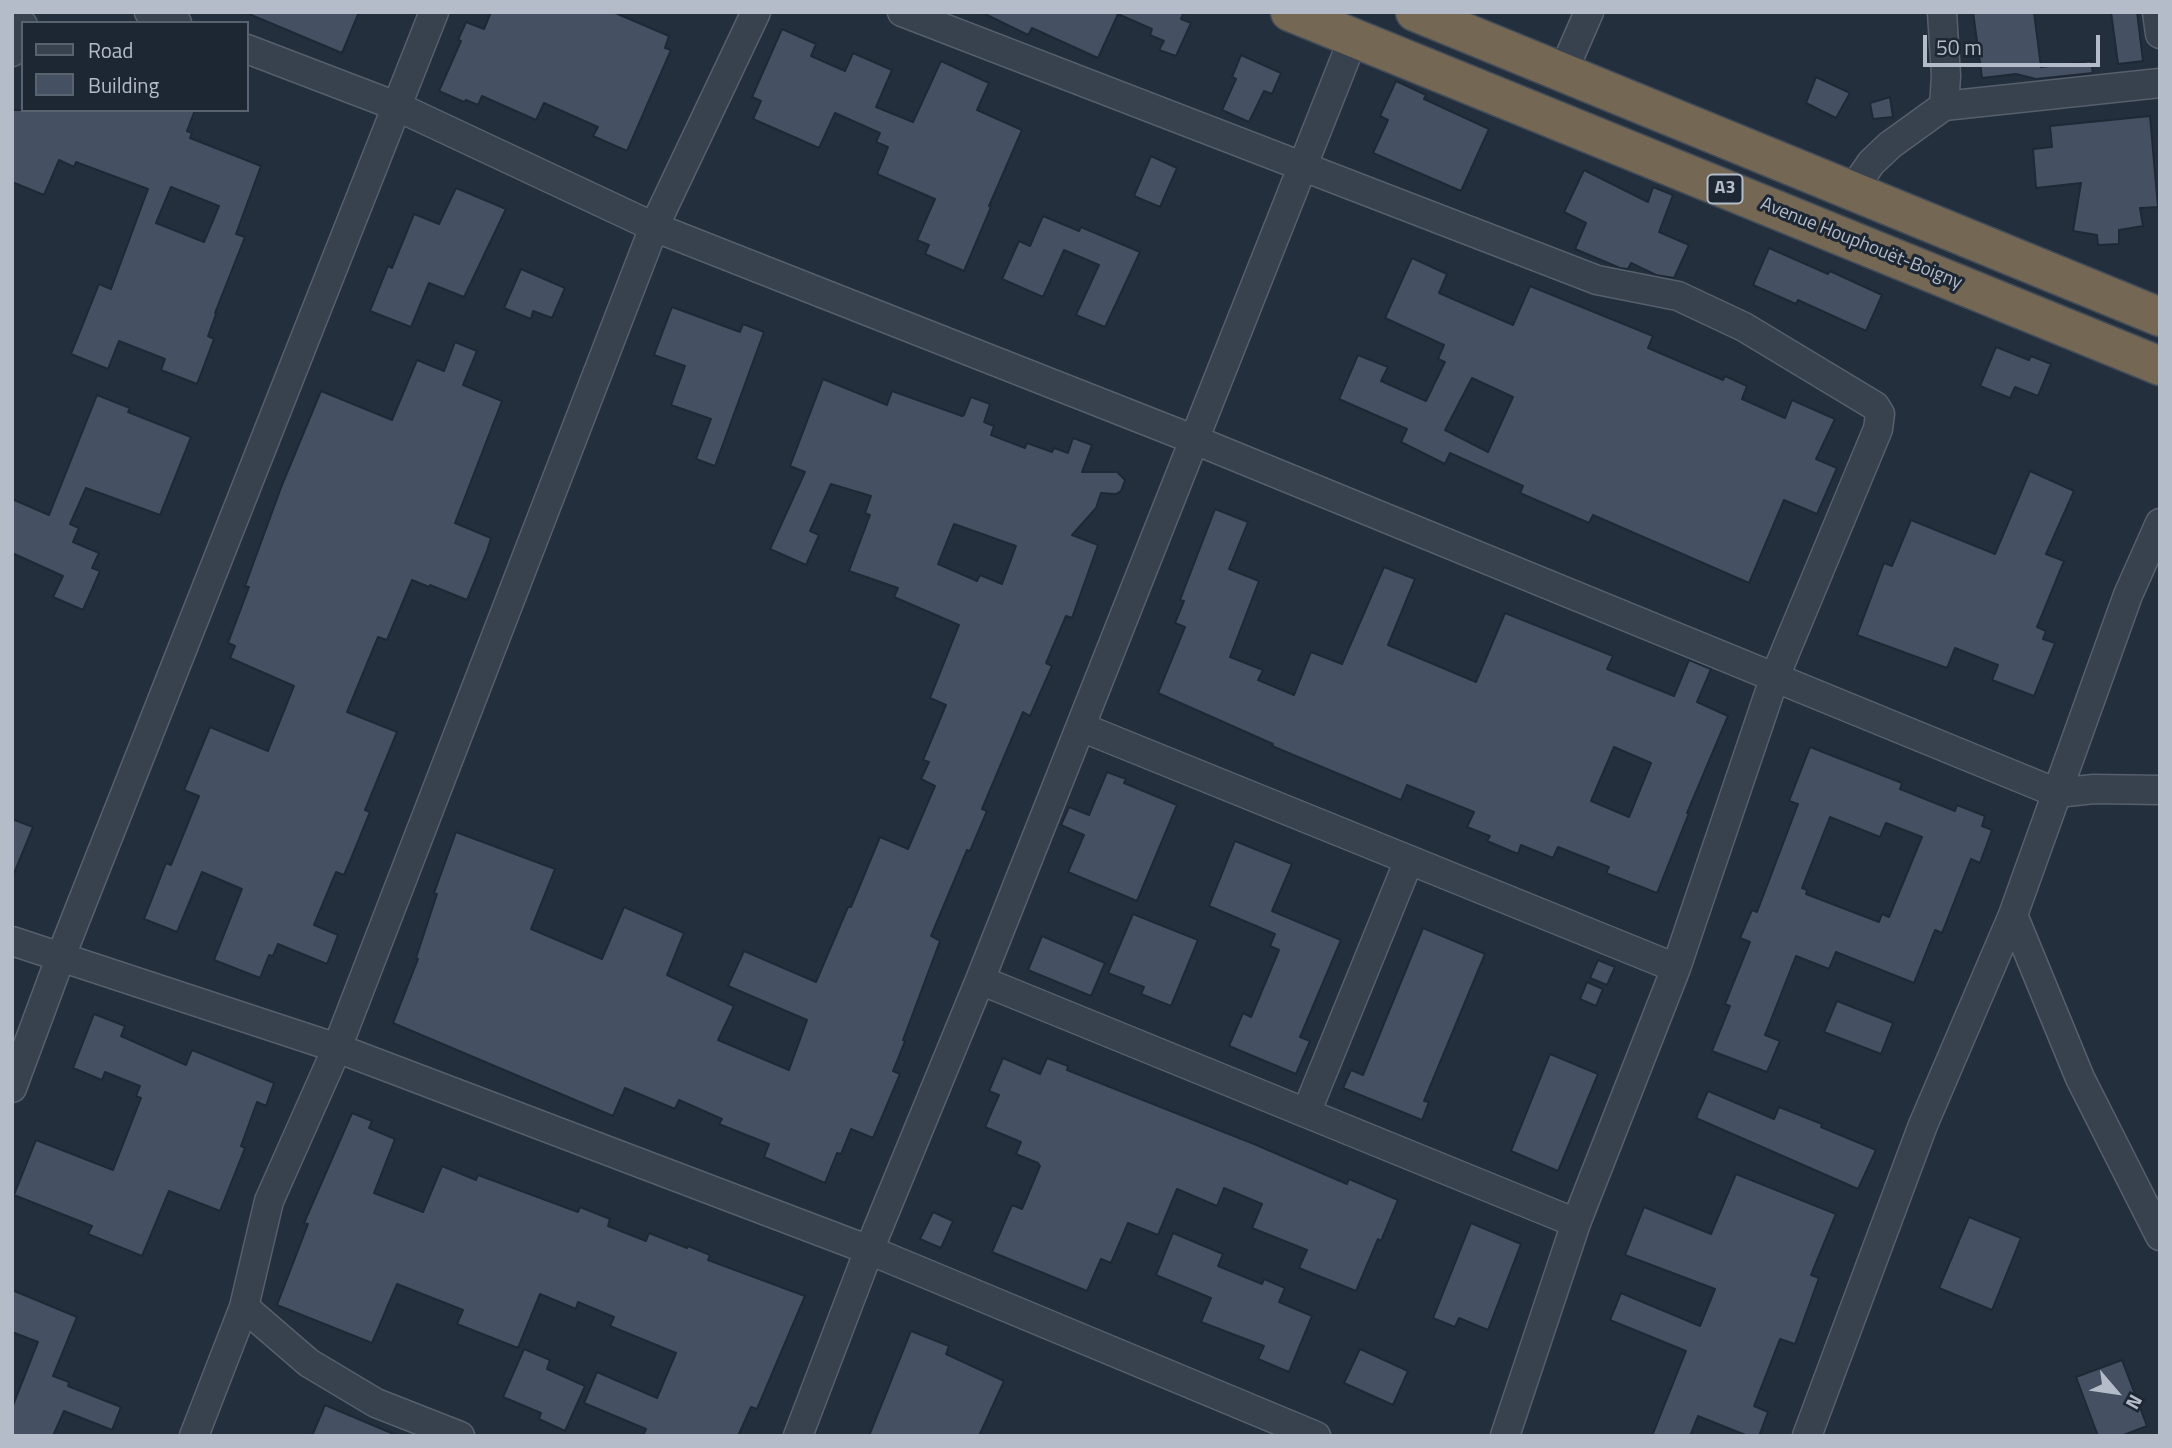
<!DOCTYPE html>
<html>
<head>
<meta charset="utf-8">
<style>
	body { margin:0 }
	#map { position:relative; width:2172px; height:1448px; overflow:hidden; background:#242f3e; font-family:"Titillium Web",sans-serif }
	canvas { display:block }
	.frame { position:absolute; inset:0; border:14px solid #b4bcc9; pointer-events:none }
	.legend { position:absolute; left:21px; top:21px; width:228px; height:91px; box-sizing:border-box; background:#1d2633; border:2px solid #59626f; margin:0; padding:9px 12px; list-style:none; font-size:21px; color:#b4bcc9 }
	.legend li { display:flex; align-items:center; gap:14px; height:35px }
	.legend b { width:35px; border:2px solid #59626f }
	.north { position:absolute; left:2081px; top:1357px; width:70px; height:70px; -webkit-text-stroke:5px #1d2633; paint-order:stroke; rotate:119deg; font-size:19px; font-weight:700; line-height:28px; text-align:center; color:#b4bcc9 }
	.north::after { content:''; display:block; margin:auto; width:24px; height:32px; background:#b4bcc9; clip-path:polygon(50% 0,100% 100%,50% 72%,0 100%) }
	.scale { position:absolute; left:1923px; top:35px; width:177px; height:32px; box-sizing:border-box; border:4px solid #b4bcc9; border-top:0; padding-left:9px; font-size:21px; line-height:24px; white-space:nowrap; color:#b4bcc9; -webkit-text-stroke:5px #1d2633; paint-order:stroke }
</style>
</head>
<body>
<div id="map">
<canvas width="2172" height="1448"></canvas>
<div class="frame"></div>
<ul class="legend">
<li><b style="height:9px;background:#38414e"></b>Road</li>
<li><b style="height:19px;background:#455162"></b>Building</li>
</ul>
<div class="north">N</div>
<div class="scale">50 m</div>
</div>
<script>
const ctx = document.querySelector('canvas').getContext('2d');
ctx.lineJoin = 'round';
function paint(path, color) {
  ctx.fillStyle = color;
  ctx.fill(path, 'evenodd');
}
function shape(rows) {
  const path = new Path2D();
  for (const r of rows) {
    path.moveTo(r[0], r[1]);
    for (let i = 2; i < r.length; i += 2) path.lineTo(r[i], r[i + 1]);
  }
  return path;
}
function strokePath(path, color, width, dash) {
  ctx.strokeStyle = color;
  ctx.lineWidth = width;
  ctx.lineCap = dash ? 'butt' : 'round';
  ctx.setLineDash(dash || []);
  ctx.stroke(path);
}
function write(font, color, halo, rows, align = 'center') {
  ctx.font = font + ' "Titillium Web",sans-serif';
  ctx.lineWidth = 6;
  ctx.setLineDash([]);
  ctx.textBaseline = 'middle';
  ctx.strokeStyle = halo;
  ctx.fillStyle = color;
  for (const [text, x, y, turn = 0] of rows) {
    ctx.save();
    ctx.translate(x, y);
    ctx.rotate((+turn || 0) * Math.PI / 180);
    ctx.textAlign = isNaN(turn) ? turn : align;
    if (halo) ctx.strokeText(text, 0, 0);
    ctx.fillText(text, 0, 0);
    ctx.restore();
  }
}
const building = shape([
	[244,12,359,12,342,53,244,12],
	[491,12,613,12,669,36,665,48,671,50,627,151,593,136,598,127,544,103,536,120,482,96,478,105,466,100,464,102,439,91,461,41,458,40,466,22,484,29,491,12],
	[981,12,1184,12,1181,19,1191,23,1176,56,1159,50,1164,41,1150,35,1152,29,1118,14,1098,58,1032,28,1028,35,981,12],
	[1973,12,2034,12,2041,67,2091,61,2093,73,2036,79,2016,74,1982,78,1973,12],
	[2111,12,2137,12,2143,61,2118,64,2111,12],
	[782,29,816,44,811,56,845,71,853,53,892,70,876,107,913,122,941,61,989,83,977,110,1022,130,989,206,991,207,964,271,925,254,929,245,917,240,935,199,877,174,888,147,876,142,880,133,835,113,819,148,753,119,761,101,752,97,782,29],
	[1241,55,1281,73,1272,94,1264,91,1249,122,1222,110,1236,79,1232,77,1241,55],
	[1816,77,1850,93,1836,118,1806,103,1816,77],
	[1396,81,1426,95,1424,99,1489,129,1461,191,1373,153,1388,120,1380,116,1396,81],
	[1890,97,1893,117,1873,119,1870,103,1890,97],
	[12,110,195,110,187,131,192,133,190,138,261,166,236,234,245,237,215,313,216,314,208,336,214,339,197,384,161,370,165,359,119,341,108,369,71,354,99,284,111,289,148,189,76,162,74,167,59,160,44,195,12,182,12,110],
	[171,187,219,206,204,242,156,223,171,187],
	[2150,116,2158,207,2140,208,2143,226,2119,230,2119,244,2098,245,2097,235,2073,231,2081,183,2036,188,2033,149,2052,147,2050,126,2150,116],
	[1151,156,1177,168,1160,207,1134,196,1151,156],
	[1584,170,1648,202,1653,187,1673,195,1659,232,1689,245,1674,278,1656,275,1631,263,1628,269,1620,268,1575,249,1586,223,1564,212,1584,170],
	[456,188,506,209,464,297,429,283,411,327,370,311,388,266,392,268,414,214,439,224,456,188],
	[1043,216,1079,231,1081,227,1140,252,1105,327,1076,315,1099,265,1064,250,1043,297,1002,279,1019,241,1030,246,1043,216],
	[1769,248,1828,274,1830,271,1882,295,1866,331,1798,300,1796,304,1753,285,1769,248],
	[1412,258,1447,274,1439,293,1513,325,1530,286,1653,336,1648,348,1723,380,1725,376,1747,386,1742,399,1785,418,1792,400,1835,419,1816,459,1837,468,1817,514,1784,500,1749,583,1593,515,1589,523,1520,493,1523,486,1450,453,1445,464,1401,442,1407,429,1339,399,1358,355,1388,367,1381,381,1426,401,1445,362,1438,359,1444,345,1385,318,1412,258],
	[1472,378,1513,397,1488,452,1445,430,1472,378],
	[521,269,565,288,552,318,533,311,531,319,504,308,521,269],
	[672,307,740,332,743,324,764,332,715,466,696,459,711,419,671,405,685,366,654,355,672,307],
	[455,342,477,351,463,385,502,401,455,523,491,538,487,551,467,600,430,585,429,587,412,580,387,640,378,637,347,712,397,732,365,810,370,812,350,861,344,875,336,872,314,925,338,935,327,964,278,944,273,956,269,955,260,978,214,960,242,889,202,872,177,932,144,919,166,863,171,865,199,796,184,790,210,727,268,751,294,686,230,658,235,646,228,643,249,587,245,586,282,485,321,391,392,420,417,360,444,371,455,342],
	[1996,347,2029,360,2031,356,2051,364,2038,396,2015,387,2010,398,1980,386,1996,347],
	[823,379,887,405,892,391,962,416,964,415,971,397,990,404,984,422,994,426,991,435,1025,448,1027,443,1052,452,1054,448,1068,453,1073,438,1092,445,1082,472,1117,472,1125,480,1121,491,1116,494,1101,493,1096,508,1072,535,1098,545,1072,618,1066,616,1046,663,1052,666,1030,716,1023,712,982,809,987,811,970,851,967,850,931,936,940,941,903,1040,905,1041,893,1071,900,1074,873,1138,851,1129,841,1154,837,1153,825,1183,764,1157,769,1144,719,1124,722,1119,679,1100,675,1109,625,1088,613,1116,393,1023,418,959,416,958,437,894,434,893,456,832,555,869,531,929,602,959,624,907,684,933,667,975,734,1006,718,1040,789,1070,807,1020,728,986,744,951,816,982,848,907,851,907,880,837,908,849,935,786,921,779,929,762,923,760,946,705,930,698,959,625,894,597,898,588,849,571,870,515,865,513,871,496,831,484,810,531,819,535,806,565,770,549,805,472,790,466,823,379],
	[954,524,1016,546,1002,584,980,575,977,581,938,564,954,524],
	[97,395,130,408,128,412,191,437,160,515,86,488,70,524,79,528,73,542,99,553,92,568,100,571,83,610,53,597,63,576,12,553,12,499,49,515,97,395],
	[2030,471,2074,491,2046,554,2064,561,2037,627,2046,631,2043,639,2055,643,2034,696,1992,680,1998,665,1955,648,1947,668,1857,635,1884,563,1892,566,1911,520,1995,554,2030,471],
	[1215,509,1248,522,1229,569,1259,581,1230,657,1263,670,1258,680,1294,695,1311,652,1342,664,1384,567,1415,579,1388,645,1476,682,1505,613,1613,656,1607,669,1674,696,1689,660,1711,669,1697,702,1728,716,1687,813,1689,813,1657,893,1606,873,1609,867,1558,847,1553,858,1521,845,1518,854,1487,841,1490,836,1467,827,1474,812,1407,785,1401,800,1272,746,1273,744,1158,693,1185,627,1175,623,1184,601,1180,600,1215,509],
	[1614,747,1651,763,1629,817,1591,801,1614,747],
	[1810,747,1902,783,1900,789,1955,811,1957,805,1985,816,1982,826,1992,830,1980,863,1971,859,1942,933,1935,930,1914,983,1836,952,1829,969,1796,956,1765,1035,1780,1041,1767,1072,1712,1051,1730,1006,1725,1004,1750,942,1740,938,1752,910,1757,912,1798,804,1789,801,1810,747],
	[1830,817,1880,837,1886,823,1922,837,1889,917,1882,914,1879,922,1806,894,1807,890,1802,888,1830,817],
	[1107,772,1126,779,1124,783,1177,805,1137,901,1068,872,1084,835,1061,825,1069,807,1089,815,1107,772],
	[12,819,33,827,13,876,12,876,12,819],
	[1235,841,1292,864,1272,911,1341,940,1300,1037,1310,1041,1296,1074,1229,1046,1243,1013,1251,1017,1279,950,1270,946,1275,934,1209,906,1235,841],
	[1133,914,1198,940,1171,1006,1141,994,1144,987,1108,973,1133,914],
	[1423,928,1485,954,1424,1101,1429,1102,1422,1120,1343,1088,1351,1070,1363,1075,1423,928],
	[1042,936,1105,963,1091,996,1028,970,1042,936],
	[1598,960,1615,967,1607,985,1590,978,1598,960],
	[1587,982,1603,989,1596,1006,1580,999,1587,982],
	[1837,1001,1893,1023,1881,1054,1824,1032,1837,1001],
	[94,1014,125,1026,121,1036,186,1065,192,1050,274,1083,266,1106,257,1102,241,1146,245,1148,220,1211,169,1191,142,1256,88,1234,92,1226,14,1195,36,1140,113,1170,141,1098,136,1096,140,1086,105,1072,102,1080,73,1068,94,1014],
	[1550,1054,1598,1074,1558,1171,1511,1151,1550,1054],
	[1003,1058,1040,1074,1047,1058,1068,1066,1067,1070,1254,1144,1347,1184,1349,1179,1398,1200,1381,1241,1378,1239,1356,1291,1299,1268,1307,1250,1252,1228,1262,1204,1224,1188,1217,1206,1177,1189,1158,1235,1128,1223,1111,1263,1101,1259,1087,1291,992,1252,1012,1205,1022,1209,1040,1166,1038,1163,1016,1154,1021,1142,985,1127,999,1095,989,1091,1003,1058],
	[1708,1091,1774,1119,1779,1107,1822,1124,1821,1127,1876,1150,1858,1189,1696,1118,1708,1091],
	[352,1113,372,1121,369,1128,395,1139,374,1193,423,1212,442,1166,476,1180,478,1175,578,1212,580,1207,610,1219,608,1226,646,1241,649,1233,687,1248,688,1246,710,1255,708,1260,805,1296,757,1409,751,1407,738,1436,643,1436,646,1429,584,1403,597,1372,657,1398,676,1353,610,1326,614,1317,578,1302,576,1309,540,1294,518,1348,457,1324,463,1310,397,1284,372,1343,277,1305,308,1224,304,1223,352,1113],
	[1736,1174,1836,1214,1811,1275,1819,1278,1795,1344,1780,1339,1754,1406,1768,1412,1759,1436,1748,1436,1698,1416,1690,1436,1652,1436,1686,1351,1610,1320,1621,1293,1700,1326,1715,1289,1625,1255,1644,1207,1711,1234,1736,1174],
	[933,1212,953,1221,941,1248,920,1239,933,1212],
	[1969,1217,2021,1238,1992,1310,1939,1288,1969,1217],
	[1471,1223,1521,1244,1488,1330,1459,1318,1455,1327,1433,1318,1471,1223],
	[1173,1233,1223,1254,1218,1266,1262,1284,1264,1279,1285,1288,1279,1302,1312,1316,1289,1372,1258,1359,1264,1346,1201,1322,1211,1298,1156,1275,1173,1233],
	[12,1290,77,1317,53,1376,69,1382,68,1386,121,1407,112,1430,64,1411,53,1436,12,1436,12,1408,38,1342,12,1332,12,1290],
	[911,1331,949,1346,946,1354,1004,1381,979,1436,869,1436,911,1331],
	[524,1349,550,1360,547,1369,585,1386,565,1431,539,1419,541,1413,503,1397,524,1349],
	[1360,1349,1408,1371,1393,1405,1344,1383,1360,1349],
	[2122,1360,2147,1426,2121,1436,2098,1436,2076,1377,2122,1360],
	[325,1405,396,1435,396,1436,312,1436,325,1405]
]);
paint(building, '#455162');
strokePath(building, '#1f2835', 2);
const minor = shape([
	[149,12,177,23],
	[902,12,1597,280,1678,296,1744,327,1875,406,1880,414,1878,429,1774,679,1676,968,1576,1223,1505,1436],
	[1942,12,1946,76,1944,106],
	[2157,12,2160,34],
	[247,49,396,106,654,227,1195,440,2057,793,2094,789,2160,790],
	[12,52,23,25],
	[1562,74,1589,12],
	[1852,191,1871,163,1890,145,1944,106,2160,83],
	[1081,727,1676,968],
	[2013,915,2080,1078,2160,1236],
	[12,941,337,1048,869,1250,1316,1436],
	[980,980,1576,1223],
	[12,1088,61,956,434,12],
	[1306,1113,1409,860],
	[244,1307,309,1363,376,1403,460,1436],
	[194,1436,244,1307,269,1201,337,1048,654,227,756,12],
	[798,1436,869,1250,980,980,1353,39],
	[1807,1436,1923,1125,2013,915,2128,595,2160,523]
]);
const highway = shape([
	[1290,12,2160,366],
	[1415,12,2160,317]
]);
strokePath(minor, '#565f6c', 31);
strokePath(highway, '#434c59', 41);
strokePath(minor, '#38414e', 28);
strokePath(highway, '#746855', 38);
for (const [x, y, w] of [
	[1725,189,35]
]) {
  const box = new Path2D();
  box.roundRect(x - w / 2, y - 14.5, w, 29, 5);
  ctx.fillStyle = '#1d2633';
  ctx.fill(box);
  strokePath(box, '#b4bcc9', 2);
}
write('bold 18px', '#b4bcc9', null, [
	["A3",1725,189]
]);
write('19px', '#b4bcc9', '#1d2633', [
	["Avenue Houphouët-Boigny",1861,244,22]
]);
</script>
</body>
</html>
